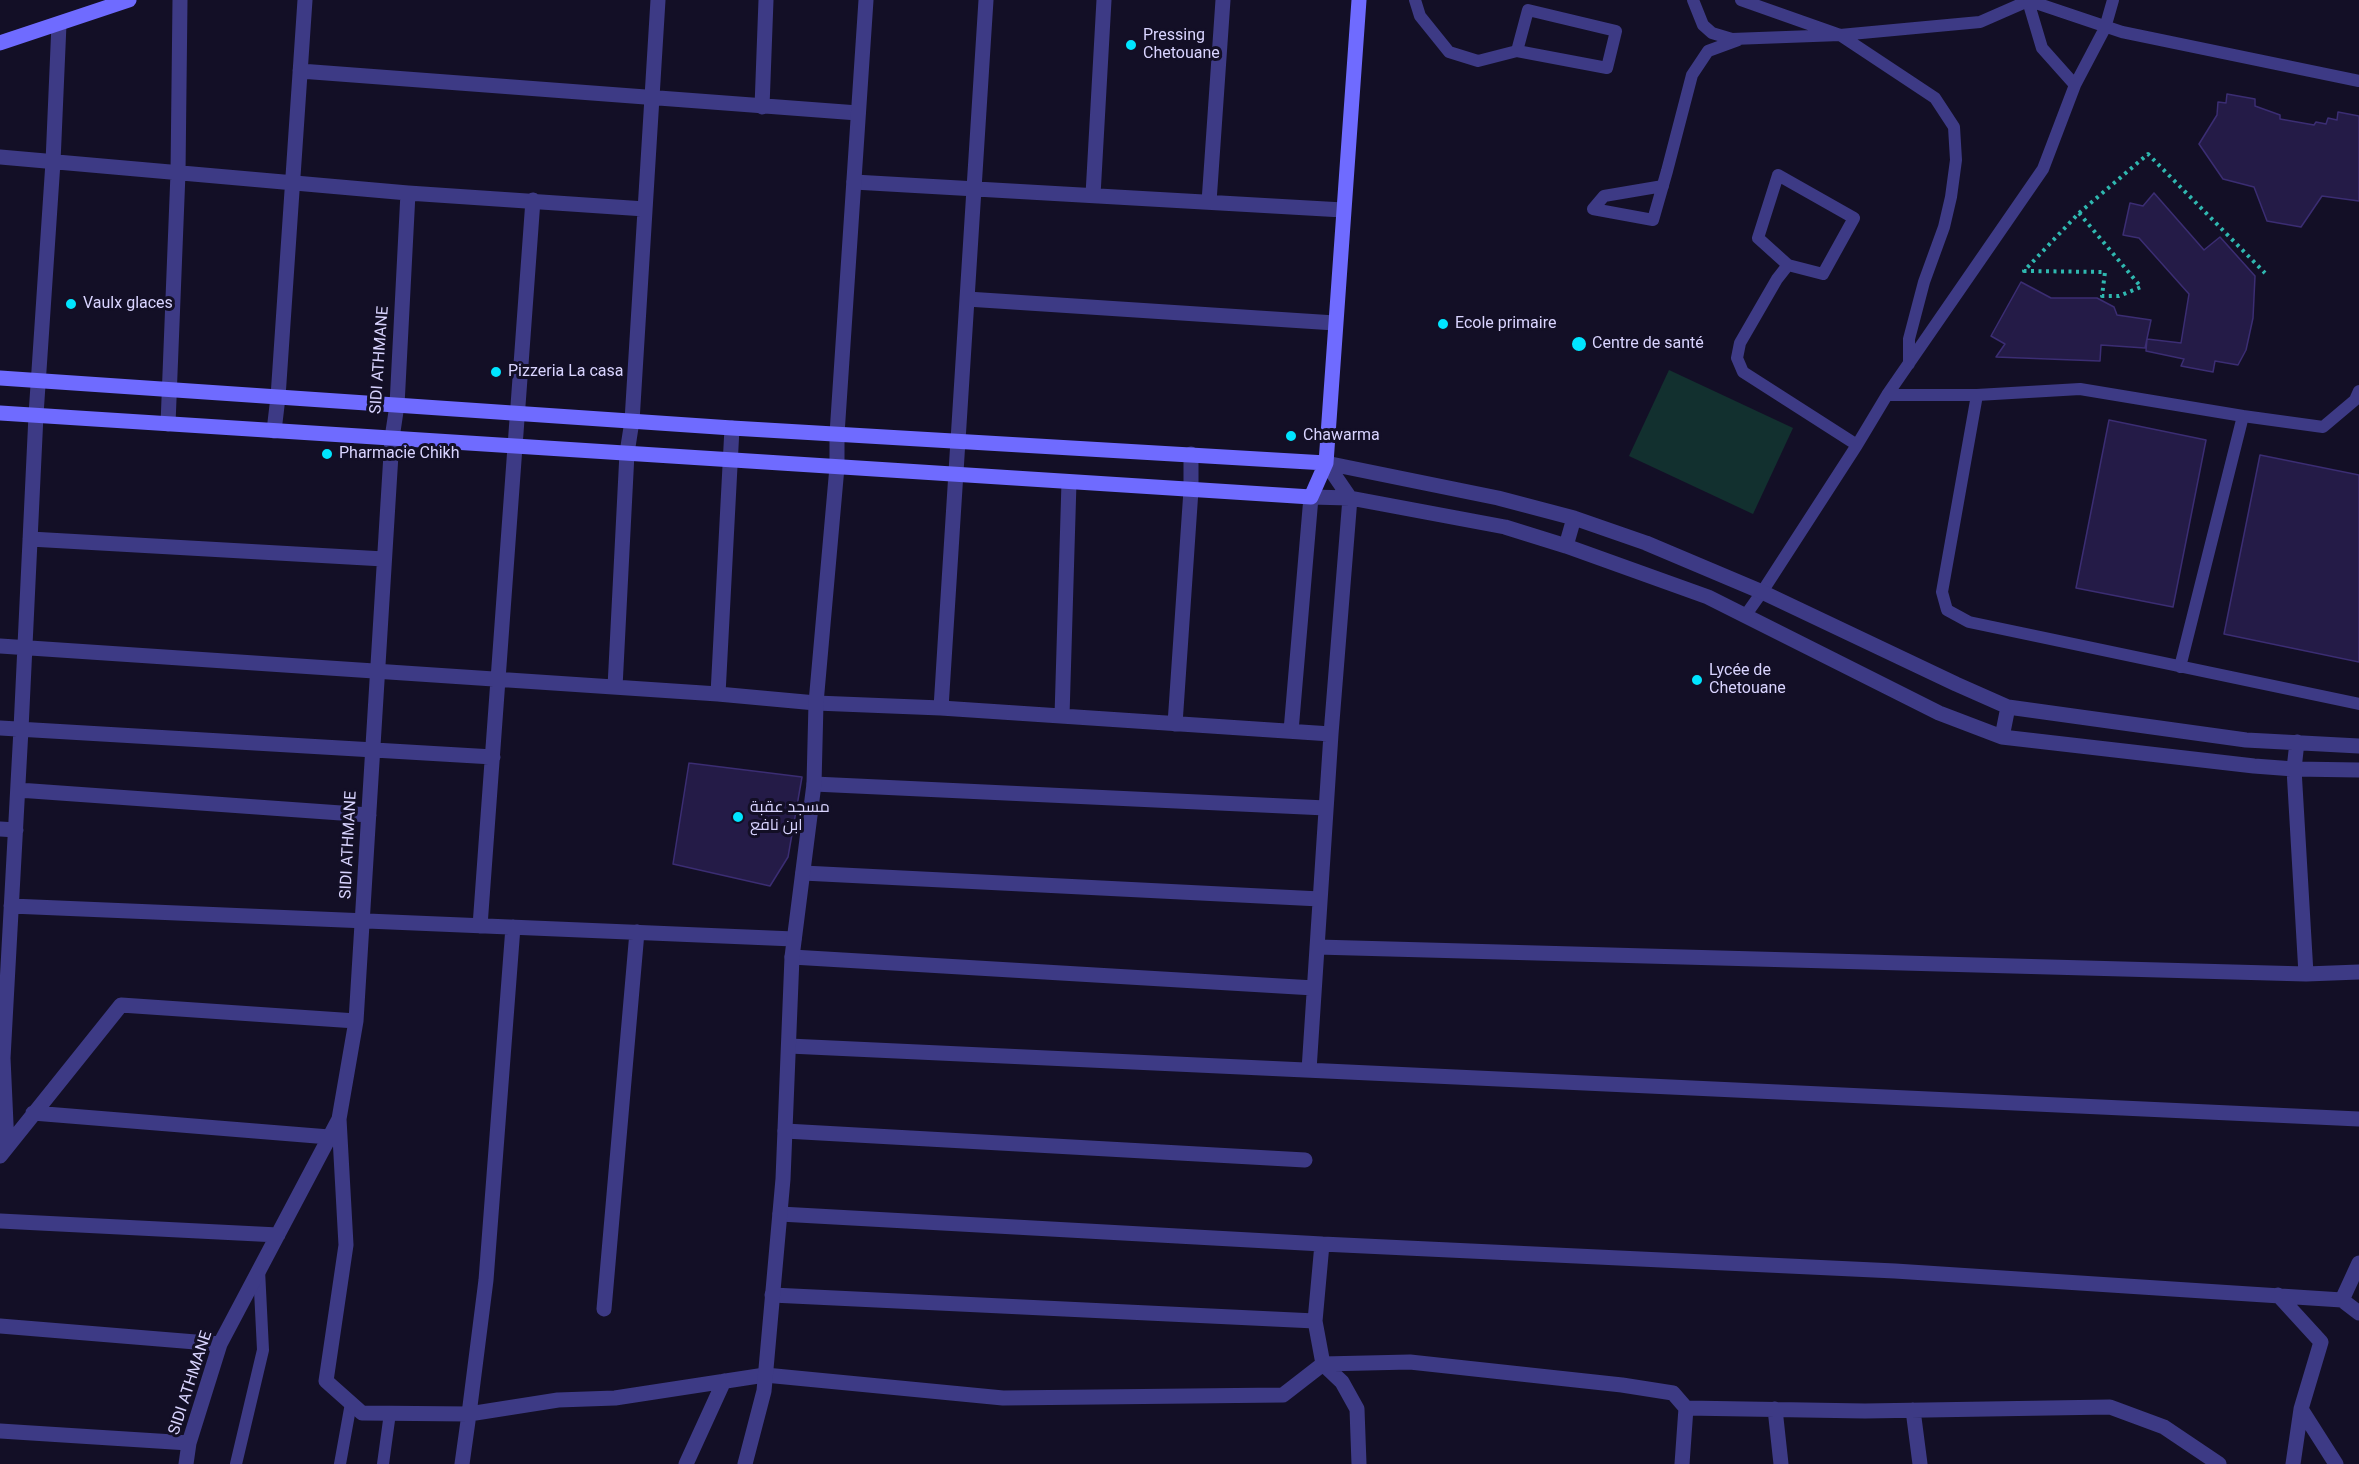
<!DOCTYPE html>
<html>
<head>
<meta charset="utf-8">
<style>
	body { margin:0 }
	canvas { display:block; background:#130f26 }
</style>
</head>
<body>
<canvas width="2359" height="1464"></canvas>
<script>
const ctx = document.querySelector('canvas').getContext('2d');
ctx.lineJoin = 'round';
function paint(path, color) {
  ctx.fillStyle = color;
  ctx.fill(path, 'evenodd');
}
function shape(rows) {
  const path = new Path2D();
  for (const r of rows) {
    path.moveTo(r[0], r[1]);
    for (let i = 2; i < r.length; i += 2) path.lineTo(r[i], r[i + 1]);
  }
  return path;
}
function strokePath(path, color, width, dash) {
  ctx.strokeStyle = color;
  ctx.lineWidth = width;
  ctx.lineCap = dash ? 'butt' : 'round';
  ctx.setLineDash(dash || []);
  ctx.stroke(path);
}
function write(font, color, halo, rows, align = 'center') {
  ctx.font = font + ' Roboto,Cairo,sans-serif';
  ctx.lineWidth = 6;
  ctx.setLineDash([]);
  ctx.textBaseline = 'middle';
  ctx.strokeStyle = halo;
  ctx.fillStyle = color;
  for (const [text, x, y, turn = 0] of rows) {
    ctx.save();
    ctx.translate(x, y);
    ctx.rotate((+turn || 0) * Math.PI / 180);
    ctx.textAlign = isNaN(turn) ? turn : align;
    if (halo) ctx.strokeText(text, 0, 0);
    ctx.fillText(text, 0, 0);
    ctx.restore();
  }
}
paint(shape([
	[1669,370,1793,428,1753,514,1629,456]
]), '#12302f');
const building = shape([
	[2227,94,2255,99,2255,106,2280,115,2280,119,2314,125,2316,122,2326,124,2328,118,2337,120,2338,112,2359,116,2359,201,2322,196,2301,227,2267,221,2254,187,2223,179,2199,144,2217,115,2218,102,2226,103,2227,94],
	[2154,193,2204,250,2220,237,2255,276,2253,318,2246,350,2238,365,2215,361,2213,372,2181,366,2184,359,2146,351,2147,339,2181,343,2189,294,2139,238,2123,235,2130,203,2143,206,2154,193],
	[2021,282,2051,298,2097,298,2114,307,2117,315,2151,320,2145,348,2101,345,2100,361,1996,357,2005,344,1991,336,2021,282],
	[2109,420,2206,440,2173,607,2076,588,2109,420],
	[2260,455,2359,475,2359,662,2224,634,2260,455],
	[689,763,802,777,788,857,770,886,673,864,689,763]
]);
paint(building, '#241b47');
strokePath(building, '#3b2d73', 1.5);
strokePath(shape([
	[2079,213,2141,287,2119,296,2102,296,2105,272,2024,271,2079,213],
	[2079,213,2148,154,2265,273]
]), '#2fb8b0', 4, [3, 4.5]);
strokePath(shape([
	[1415,0,1420,16,1449,52,1478,61,1517,51,1607,68,1616,31,1528,10,1517,51],
	[1693,0,1703,25,1712,33,1732,39,1840,35,1935,98,1954,127,1956,160,1951,197,1944,227,1924,282,1909,339,1909,364],
	[1741,0,1840,35,1980,22,2028,1,2042,48,2075,85],
	[2027,0,2122,32,2359,81],
	[1663,186,1604,196,1593,209,1653,220,1667,171,1692,75,1708,51,1738,40],
	[1788,265,1823,274,1854,218,1778,175,1758,238,1788,265,1777,279,1740,343,1737,358,1743,372,1857,445],
	[1887,395,1977,395,1942,592,1947,610,1969,622,2359,704],
	[1977,395,2080,389,2243,416,2180,667],
	[2243,416,2323,427,2355,400,2359,391],
	[1745,616,1762,592,1857,445,1887,395,2043,169,2075,85,2105,28,2113,0],
	[236,1464,263,1350,259,1270],
	[340,1464,351,1403],
	[383,1464,390,1413]
]), '#3d3a85', 12);
strokePath(shape([
	[300,71,858,113],
	[762,107,766,0],
	[0,157,408,193,645,209],
	[854,182,1343,210],
	[1093,195,1104,0],
	[1209,202,1223,0],
	[967,299,1335,323],
	[168,424,178,173,180,0],
	[274,431,278,397,305,0],
	[1326,463,1498,498,1574,518,1646,543,1762,592,1956,684,2008,707,2246,740,2359,746],
	[1326,463,1350,498,1331,734],
	[30,539,384,559],
	[1566,546,1574,518],
	[0,646,718,694,816,703,941,708,1331,734,1309,1070],
	[615,687,627,453,632,421,658,0],
	[718,694,732,428],
	[941,708,986,0],
	[1062,716,1069,482],
	[1175,724,1191,490,1191,454],
	[0,728,493,757],
	[1291,731,1311,497,1350,498,1505,527,1566,546,1708,597,1939,713,2002,737,2254,766,2294,769,2359,770],
	[2002,737,2008,707],
	[2297,742,2294,769,2306,974,2359,972],
	[814,784,1326,808],
	[18,790,369,815],
	[0,829,16,830],
	[803,873,1320,899],
	[11,906,794,939],
	[480,926,533,200],
	[1317,947,2306,974],
	[792,957,1314,988],
	[789,1046,2359,1119],
	[33,1113,329,1137],
	[339,1119,346,1245,326,1381,362,1413,469,1414,486,1280,513,927],
	[785,1131,1305,1160],
	[0,1145,7,1146,3,1058,21,729,36,415,53,162,59,24],
	[0,1156,121,1005,356,1021],
	[780,1214,1322,1244],
	[0,1221,278,1235],
	[772,1295,1315,1321],
	[2278,1295,2321,1342,2301,1409,2336,1464],
	[2342,1300,2359,1313],
	[604,1309,637,932],
	[0,1326,220,1344],
	[1686,1408,1865,1411,2110,1407,2164,1427,2219,1464],
	[1775,1409,1781,1464],
	[1913,1410,1920,1464],
	[0,1431,189,1443],
	[186,1464,189,1443,220,1344,339,1119,356,1021,392,438,397,405,408,193],
	[462,1464,469,1414,558,1400,615,1398,765,1375,1003,1398,1283,1395,1323,1364,1410,1362,1622,1385,1673,1393,1686,1408,1682,1464],
	[686,1464,724,1381],
	[1359,1464,1357,1409,1342,1382,1323,1364,1315,1321,1322,1244,1895,1271,2342,1300,2359,1263],
	[2293,1464,2301,1409]
]), '#3d3a85', 15);
strokePath(shape([
	[745,1464,764,1391,783,1179,792,957,814,784,816,703,837,467,837,434,866,0]
]), '#3d3a85', 15);
strokePath(shape([
	[0,43,129,0],
	[0,378,732,428,1326,463],
	[0,413,1311,497,1326,463,1359,0]
]), '#6f6bff', 15);
for (const [x, y, r, color] of [
	[1131,45,6,"#00e5ff"],
	[71,304,6,"#00e5ff"],
	[1443,324,6,"#00e5ff"],
	[1579,344,8,"#00e5ff"],
	[496,372,6,"#00e5ff"],
	[1291,436,6,"#00e5ff"],
	[327,454,6,"#00e5ff"],
	[1697,680,6,"#00e5ff"],
	[738,817,6,"#00e5ff"]
]) {
  const dot = new Path2D();
  dot.arc(x, y, r, 0, 2 * Math.PI);
  ctx.fillStyle = color;
  ctx.fill(dot);
  strokePath(dot, '#130f26', 2);
}
write('16px', '#d9d4ff', '#130f26', [
	["Pressing",1143,36],
	["Chetouane",1143,54],
	["Vaulx glaces",83,304],
	["Ecole primaire",1455,324],
	["Centre de santé",1592,344],
	["Pizzeria La casa",508,372],
	["Chawarma",1303,436],
	["Pharmacie Chikh",339,454],
	["Lycée de",1709,671],
	["Chetouane",1709,689],
	["مسجد عقبة",750,808],
	["ابن نافع",750,826]
], 'left');
write('16px', '#d9d4ff', '#130f26', [
	["SIDI ATHMANE",380,360,-86],
	["SIDI ATHMANE",349,845,-87],
	["SIDI ATHMANE",191,1383,-72]
]);
</script>
</body>
</html>
